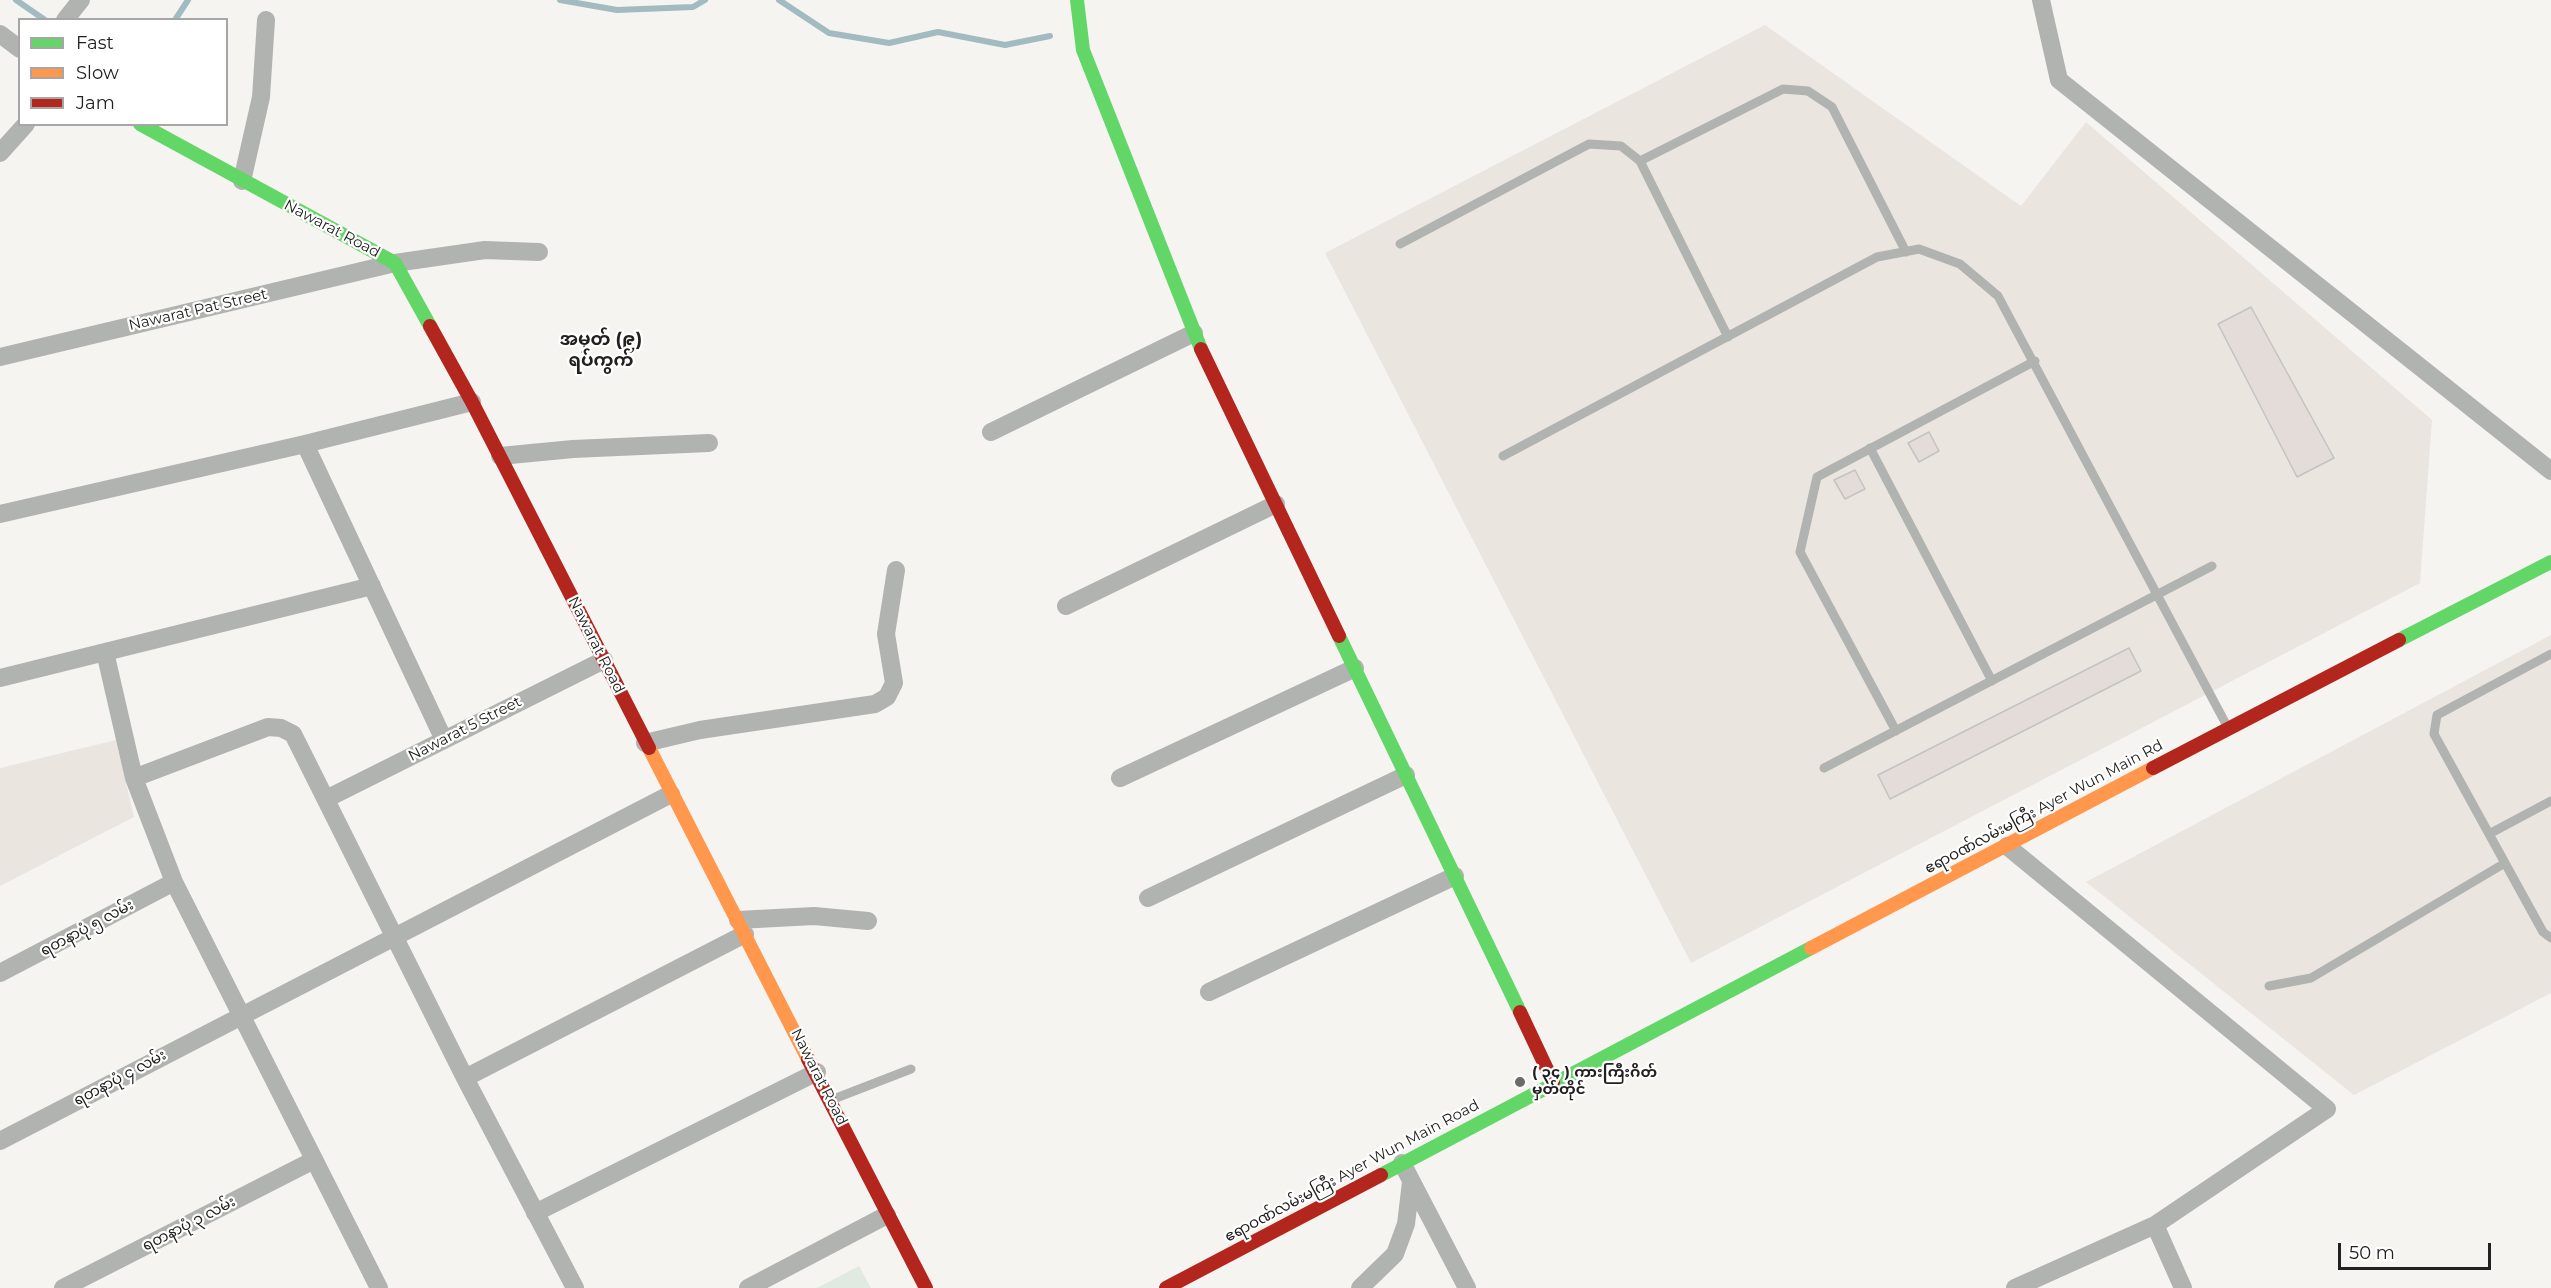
<!DOCTYPE html>
<html>
<head>
<meta charset="utf-8">
<style>
	body { margin:0 }
	#map { position:relative; width:2551px; height:1288px; overflow:hidden; background:#f6f4f1; font-family:Montserrat,sans-serif }
	canvas { display:block }
	.legend { position:absolute; left:18px; top:18px; width:210px; height:108px; box-sizing:border-box; background:#fff; border:2px solid #a7a6a6; margin:0; padding:8px 10px; list-style:none; font-size:18px; color:#222120 }
	.legend li { display:flex; align-items:center; gap:12px; height:30px }
	.legend b { width:30px; border:2px solid #a7a6a6 }
	.scale { position:absolute; left:2338px; top:1243px; width:153px; height:27px; box-sizing:border-box; border:3px solid #222120; border-top:0; padding-left:8px; font-size:18px; line-height:21px; white-space:nowrap; color:#222120; -webkit-text-stroke:4px #fff; paint-order:stroke }
</style>
</head>
<body>
<div id="map">
<canvas width="2551" height="1288"></canvas>
<ul class="legend">
<li><b style="height:8px;background:#63d668"></b>Fast</li>
<li><b style="height:8px;background:#ff974d"></b>Slow</li>
<li><b style="height:8px;background:#b3261e"></b>Jam</li>
</ul>
<div class="scale">50 m</div>
</div>
<script>
const ctx = document.querySelector('canvas').getContext('2d');
ctx.lineJoin = 'round';
function paint(path, color) {
  ctx.fillStyle = color;
  ctx.fill(path, 'evenodd');
}
function shape(rows) {
  const path = new Path2D();
  for (const r of rows) {
    path.moveTo(r[0], r[1]);
    for (let i = 2; i < r.length; i += 2) path.lineTo(r[i], r[i + 1]);
  }
  return path;
}
function strokePath(path, color, width, dash) {
  ctx.strokeStyle = color;
  ctx.lineWidth = width;
  ctx.lineCap = dash ? 'butt' : 'round';
  ctx.setLineDash(dash || []);
  ctx.stroke(path);
}
function write(font, color, halo, rows, align = 'center') {
  ctx.font = font + ' Montserrat,"Noto Sans Myanmar",sans-serif';
  ctx.lineWidth = 4.5;
  ctx.setLineDash([]);
  ctx.textBaseline = 'middle';
  ctx.strokeStyle = halo;
  ctx.fillStyle = color;
  for (const [text, x, y, turn = 0] of rows) {
    ctx.save();
    ctx.translate(x, y);
    ctx.rotate((+turn || 0) * Math.PI / 180);
    ctx.textAlign = isNaN(turn) ? turn : align;
    if (halo) ctx.strokeText(text, 0, 0);
    ctx.fillText(text, 0, 0);
    ctx.restore();
  }
}
paint(shape([
	[1765,25,2021,206,2086,122,2432,420,2420,583,1691,963,1325,253],
	[2551,635,2551,993,2354,1095,2086,882],
	[116,740,134,817,0,886,0,768]
]), '#eae5de');
paint(shape([
	[859,1266,871,1288,817,1288]
]), '#e1eae0');
strokePath(shape([
	[16,0,45,20],
	[560,0,617,10,693,7,705,0],
	[779,0,829,33,889,43,938,32,1005,45,1050,36],
	[175,20,188,0]
]), '#a1bbc1', 6);
const building = shape([
	[2251,307,2334,458,2297,477,2218,324,2251,307],
	[1929,432,1939,451,1919,462,1908,443,1929,432],
	[1855,470,1865,489,1845,499,1834,480,1855,470],
	[2129,648,2141,671,1890,799,1878,775,2129,648]
]);
paint(building, '#e3dcd8');
strokePath(building, '#c5c3c1', 1.5);
strokePath(shape([
	[1640,161,1783,89,1808,91,1832,107,1906,252],
	[1400,244,1589,144,1621,146,1640,161,1728,337],
	[1870,448,1992,681],
	[1503,456,1877,257,1919,249,1960,264,1998,296,2227,726],
	[2551,654,2437,715,2434,734,2543,932,2551,938],
	[1896,731,1800,552,1817,477,2035,361],
	[1824,768,2212,566],
	[2489,834,2551,801],
	[2269,986,2311,978,2505,863],
	[831,1100,911,1069]
]), '#b1b3b0', 9);
strokePath(shape([
	[2041,0,2059,80,2551,471],
	[65,20,81,0],
	[0,34,20,49],
	[0,153,26,124],
	[242,181,261,97,266,20],
	[0,357,395,263,485,250,539,252],
	[991,432,1194,333],
	[305,444,444,740],
	[500,456,573,449,709,443],
	[0,514,305,444,472,402],
	[1066,606,1276,504],
	[105,652,134,778,174,882,379,1288],
	[0,678,372,586],
	[645,743,700,730,875,704,887,697,894,683,886,634,896,570],
	[134,778,268,727,281,728,293,734,465,1078,575,1288],
	[1120,778,1355,668],
	[326,799,604,660],
	[2007,846,2327,1109,2155,1225,2015,1288],
	[1148,898,1406,775],
	[738,920,814,916,868,921],
	[0,973,174,882],
	[1209,992,1455,876],
	[465,1078,745,934],
	[0,1141,671,794],
	[1402,1163,1467,1288],
	[535,1213,817,1072],
	[2155,1225,2183,1288],
	[63,1288,314,1160],
	[748,1288,887,1215],
	[1360,1288,1395,1254,1406,1224,1411,1182]
]), '#b1b3b0', 18);
strokePath(shape([
	[1077,0,1083,50,1201,349],
	[140,124,395,263,430,326],
	[1339,636,1520,1012],
	[2399,640,2551,562],
	[1381,1175,1811,948]
]), '#63d668', 14);
strokePath(shape([
	[649,748,808,1059],
	[1811,948,2153,768]
]), '#ff974d', 14);
strokePath(shape([
	[430,326,472,402,649,748],
	[1201,349,1339,636],
	[2153,768,2399,640],
	[1520,1012,1553,1082],
	[808,1059,926,1288],
	[1166,1288,1381,1175]
]), '#b3261e', 14);
for (const [x, y, r, color] of [
	[1520,1082,6,"#6c6b69"]
]) {
  const dot = new Path2D();
  dot.arc(x, y, r, 0, 2 * Math.PI);
  ctx.fillStyle = color;
  ctx.fill(dot);
  strokePath(dot, '#fff', 2);
}
write('15px', '#222120', '#fff', [
	["Nawarat Road",332,229,28],
	["Nawarat Pat Street",198,310,-13],
	["Nawarat Road",596,645,63],
	["Nawarat 5 Street",465,729,-27],
	["ဧရာဝဏ်လမ်းမကြီး Ayer Wun Main Rd",2044,807,-28],
	["ရတနာပုံ ၅ လမ်း",87,928,-28],
	["Nawarat Road",819,1077,63],
	["ရတနာပုံ ၄ လမ်း",120,1078,-28],
	["ဧရာဝဏ်လမ်းမကြီး Ayer Wun Main Road",1352,1171,-28],
	["ရတနာပုံ ၃ လမ်း",189,1224,-27]
]);
write('bold 15px', '#222120', '#fff', [
	["( ၃၄ ) ကားကြီးဂိတ်",1532,1073],
	["မှတ်တိုင်",1532,1090]
], 'left');
write('bold 18px', '#222120', '#fff', [
	["အမှတ် (၉)",601,340],
	["ရပ်ကွက်",601,361]
]);
</script>
</body>
</html>
